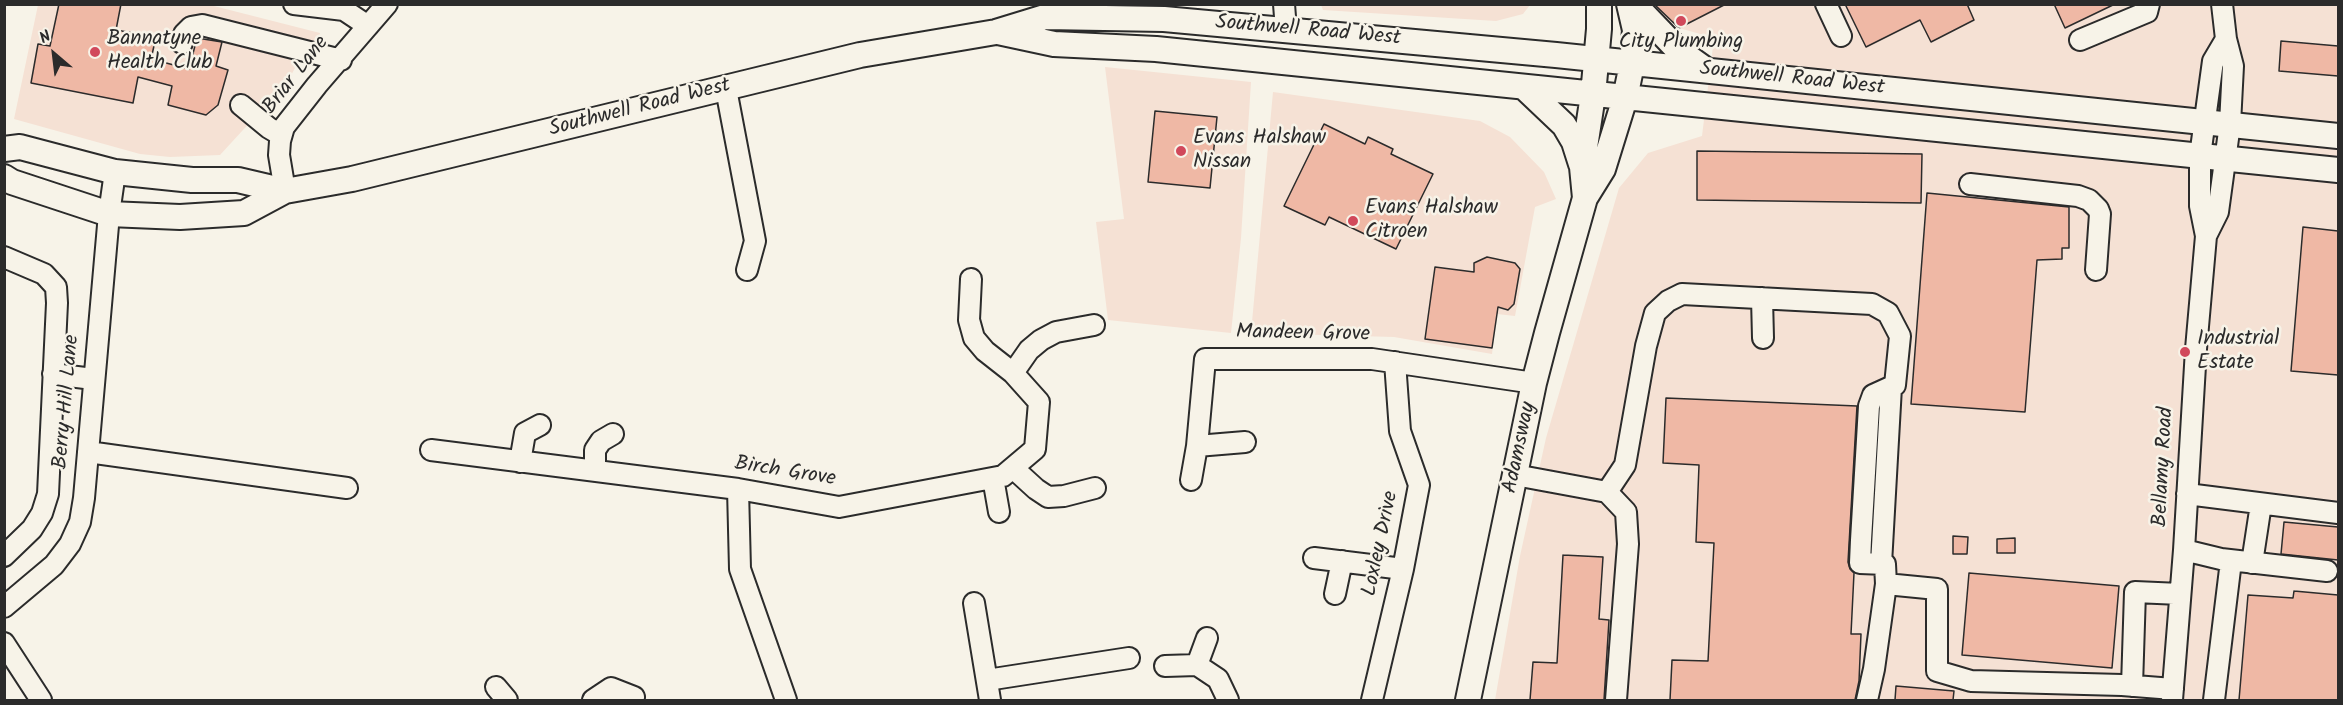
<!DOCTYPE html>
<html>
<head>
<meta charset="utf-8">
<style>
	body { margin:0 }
	#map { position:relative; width:2343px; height:705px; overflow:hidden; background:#f7f3e8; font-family:Kalam,sans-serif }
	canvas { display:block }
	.frame { position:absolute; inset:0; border:6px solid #2b2b2b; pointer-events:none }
	.north { position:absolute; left:24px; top:24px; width:60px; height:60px; -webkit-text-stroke:4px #f7f3e8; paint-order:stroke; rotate:332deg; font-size:16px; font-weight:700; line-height:24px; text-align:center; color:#2b2b2b }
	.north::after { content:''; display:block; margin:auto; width:21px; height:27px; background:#2b2b2b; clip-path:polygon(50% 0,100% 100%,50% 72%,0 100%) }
</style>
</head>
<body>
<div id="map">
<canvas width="2343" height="705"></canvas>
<div class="frame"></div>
<div class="north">N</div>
</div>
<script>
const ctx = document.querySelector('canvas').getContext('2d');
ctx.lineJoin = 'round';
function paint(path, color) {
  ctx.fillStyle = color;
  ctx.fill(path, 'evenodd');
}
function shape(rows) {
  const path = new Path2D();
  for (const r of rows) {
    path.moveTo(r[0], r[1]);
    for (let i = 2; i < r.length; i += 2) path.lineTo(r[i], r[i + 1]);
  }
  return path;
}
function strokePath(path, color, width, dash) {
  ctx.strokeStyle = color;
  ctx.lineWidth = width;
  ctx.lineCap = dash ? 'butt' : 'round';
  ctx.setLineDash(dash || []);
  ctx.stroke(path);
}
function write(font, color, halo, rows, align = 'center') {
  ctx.font = font + ' Kalam,sans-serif';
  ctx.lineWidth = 5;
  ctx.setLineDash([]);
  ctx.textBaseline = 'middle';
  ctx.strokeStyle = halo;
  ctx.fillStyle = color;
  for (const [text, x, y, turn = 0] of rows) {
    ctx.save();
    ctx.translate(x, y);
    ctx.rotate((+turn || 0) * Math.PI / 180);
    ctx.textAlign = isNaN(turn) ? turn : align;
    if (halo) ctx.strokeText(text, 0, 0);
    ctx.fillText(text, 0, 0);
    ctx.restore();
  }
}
paint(shape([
	[38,5,210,5,320,33,314,58,302,55,288,81,220,155,170,157,140,154,14,119],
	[1321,5,1530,5,1523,14,1496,21,1323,10],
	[1655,5,2338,5,2338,700,1495,700,1520,556,1546,438,1619,188,1648,153,1702,136,1714,38,1679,28,1659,14],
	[1105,67,1251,82,1241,238,1231,333,1108,320,1096,222,1124,219],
	[1273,92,1480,121,1510,137,1544,172,1556,199,1535,207,1515,316,1497,314,1492,354,1394,337,1251,333]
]), '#f5e1d4');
const building = shape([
	[59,4,121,4,116,30,156,37,151,59,189,69,197,38,222,42,216,66,228,70,218,105,206,115,168,105,172,86,138,77,133,103,31,83,38,44,50,46,59,4],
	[1654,4,1726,4,1679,28,1654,4],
	[1845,4,1967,4,1974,20,1931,42,1920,20,1866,47,1845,4],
	[2054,4,2115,4,2065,28,2054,4],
	[2281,41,2338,46,2338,76,2279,71,2281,41],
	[1155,111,1217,117,1210,188,1148,182,1155,111],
	[1324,124,1365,144,1368,137,1393,149,1391,154,1433,174,1396,249,1329,217,1325,225,1284,206,1324,124],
	[1697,151,1922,154,1921,203,1697,200,1697,151],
	[1927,193,2069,207,2069,248,2062,248,2062,259,2037,260,2025,412,1911,404,1927,193],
	[2303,227,2338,231,2338,375,2291,371,2303,227],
	[1487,257,1515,263,1520,269,1514,304,1508,310,1498,307,1492,348,1425,339,1435,267,1474,272,1474,263,1487,257],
	[1666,398,1857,406,1848,562,1850,569,1854,573,1851,634,1861,634,1859,681,1855,700,1670,700,1672,660,1708,661,1714,543,1696,542,1699,465,1663,463,1666,398],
	[2284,522,2338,527,2338,560,2281,554,2284,522],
	[1953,536,1968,537,1967,554,1953,554,1953,536],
	[2015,538,2015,553,1997,553,1997,539,2015,538],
	[1563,555,1603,557,1599,619,1609,620,1604,700,1530,700,1533,662,1557,663,1563,555],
	[1969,573,2119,586,2112,668,1962,655,1969,573],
	[2294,591,2338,595,2338,700,2239,700,2248,595,2293,598,2294,591],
	[1896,686,1954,691,1953,700,1895,700,1896,686]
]);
paint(building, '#efb8a5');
strokePath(building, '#2b2b2b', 1.5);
const minor = shape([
	[294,4,344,10,368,26],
	[1284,4,1286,30],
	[1826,4,1841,36],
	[2080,40,2147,12,2149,4],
	[182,43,184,34,191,27,202,25,341,60],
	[726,89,755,241,747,270],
	[241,105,269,128,281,135],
	[1970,184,2078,196,2089,200,2098,209,2100,214,2096,270],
	[285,191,279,155,280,141,284,127,317,85,387,4],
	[2206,236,2218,212,2230,124,2233,66,2226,39,2222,4],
	[4,257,44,274,56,287,57,303,48,494,42,513,32,529,4,556],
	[1762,298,1763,338],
	[1013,373,1029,350,1041,340,1056,332,1094,325],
	[53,374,93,379],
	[1245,442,1197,446,1205,359,1372,359,1534,383],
	[431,450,738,489,839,507,1003,476,1035,449,1039,402,1013,373,985,351,974,338,969,320,971,279],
	[88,452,347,488],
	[520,462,525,433,540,425],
	[1013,468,1036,489,1048,497,1064,496,1095,488],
	[595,471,595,450,601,441,613,434],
	[1515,475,1607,492,1626,512,1628,544,1616,700],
	[993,478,999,512],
	[1191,480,1197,446],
	[738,489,740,569,786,700],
	[1607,492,1625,465,1646,346,1655,313,1668,301,1682,294,1872,304,1888,313,1900,336,1895,385,1873,395,1869,406,1861,540,1860,563,1885,564,1886,584],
	[2187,494,2338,513],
	[2184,550,2221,559,2327,571],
	[1314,558,1403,569],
	[2252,563,2261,504],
	[1881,564,1891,387],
	[1335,594,1342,561],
	[974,603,990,700],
	[4,607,54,565,70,544,80,522,84,498,109,214,115,172],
	[1207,638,1197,665,1218,679,1228,700],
	[4,643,41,700],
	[1165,666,1197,665],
	[987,680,1129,658],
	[2132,686,2135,592,2180,594],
	[496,687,507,700],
	[593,700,611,688,634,697],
	[1372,700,1403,569,1419,485,1400,431,1395,362],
	[1867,700,1874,669,1886,584,1937,589,1937,671,1971,681,2122,685,2173,689],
	[2172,700,2184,550,2196,349,2206,236,2200,206,2200,156,2213,61,2226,39],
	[2214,700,2231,561]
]);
const major = shape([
	[1634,4,1678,50,1706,70],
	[998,32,1054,44,1156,49,2338,170],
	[1525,88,1564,125,1574,142,1581,164],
	[4,149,20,147,115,172,192,180,238,180,285,191],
	[4,177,12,182,109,214,180,217,244,213,285,191,352,179,860,55,996,32,1045,17,1164,19,1556,55,2338,136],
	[1585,198,1582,167,1593,95,1599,29,1599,4],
	[1468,700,1534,383,1547,333,1585,198,1603,169,1625,98,1632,64,1635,30,1629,4]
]);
strokePath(minor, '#2b2b2b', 24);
strokePath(major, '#2b2b2b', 28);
strokePath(minor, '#f7f3e8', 20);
strokePath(major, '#f7f3e8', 24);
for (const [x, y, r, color] of [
	[1681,21,6,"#d1495b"],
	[95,52,6,"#d1495b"],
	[1181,151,6,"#d1495b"],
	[1353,221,6,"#d1495b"],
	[2185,352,6,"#d1495b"]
]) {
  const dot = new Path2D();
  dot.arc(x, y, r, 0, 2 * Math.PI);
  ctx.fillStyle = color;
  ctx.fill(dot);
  strokePath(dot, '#f7f3e8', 2);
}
write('21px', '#2b2b2b', '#f7f3e8', [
	["Southwell Road West",1308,32,5],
	["Briar Lane",297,76,-52],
	["Southwell Road West",1792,80,6],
	["Southwell Road West",640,109,-14],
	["Mandeen Grove",1303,335,1],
	["Berry Hill Lane",68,402,-85],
	["Adamsway",1521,448,-78],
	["Bellamy Road",2165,467,-87],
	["Birch Grove",785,473,9],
	["Loxley Drive",1382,544,-78]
]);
write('21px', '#2b2b2b', '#f7f3e8', [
	["Bannatyne",107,40],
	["Health Club",107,64],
	["City Plumbing",1681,43,"center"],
	["Evans Halshaw",1193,139],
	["Nissan",1193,163],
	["Evans Halshaw",1365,209],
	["Citroen",1365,233],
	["Industrial",2197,340],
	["Estate",2197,364]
], 'left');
</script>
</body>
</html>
